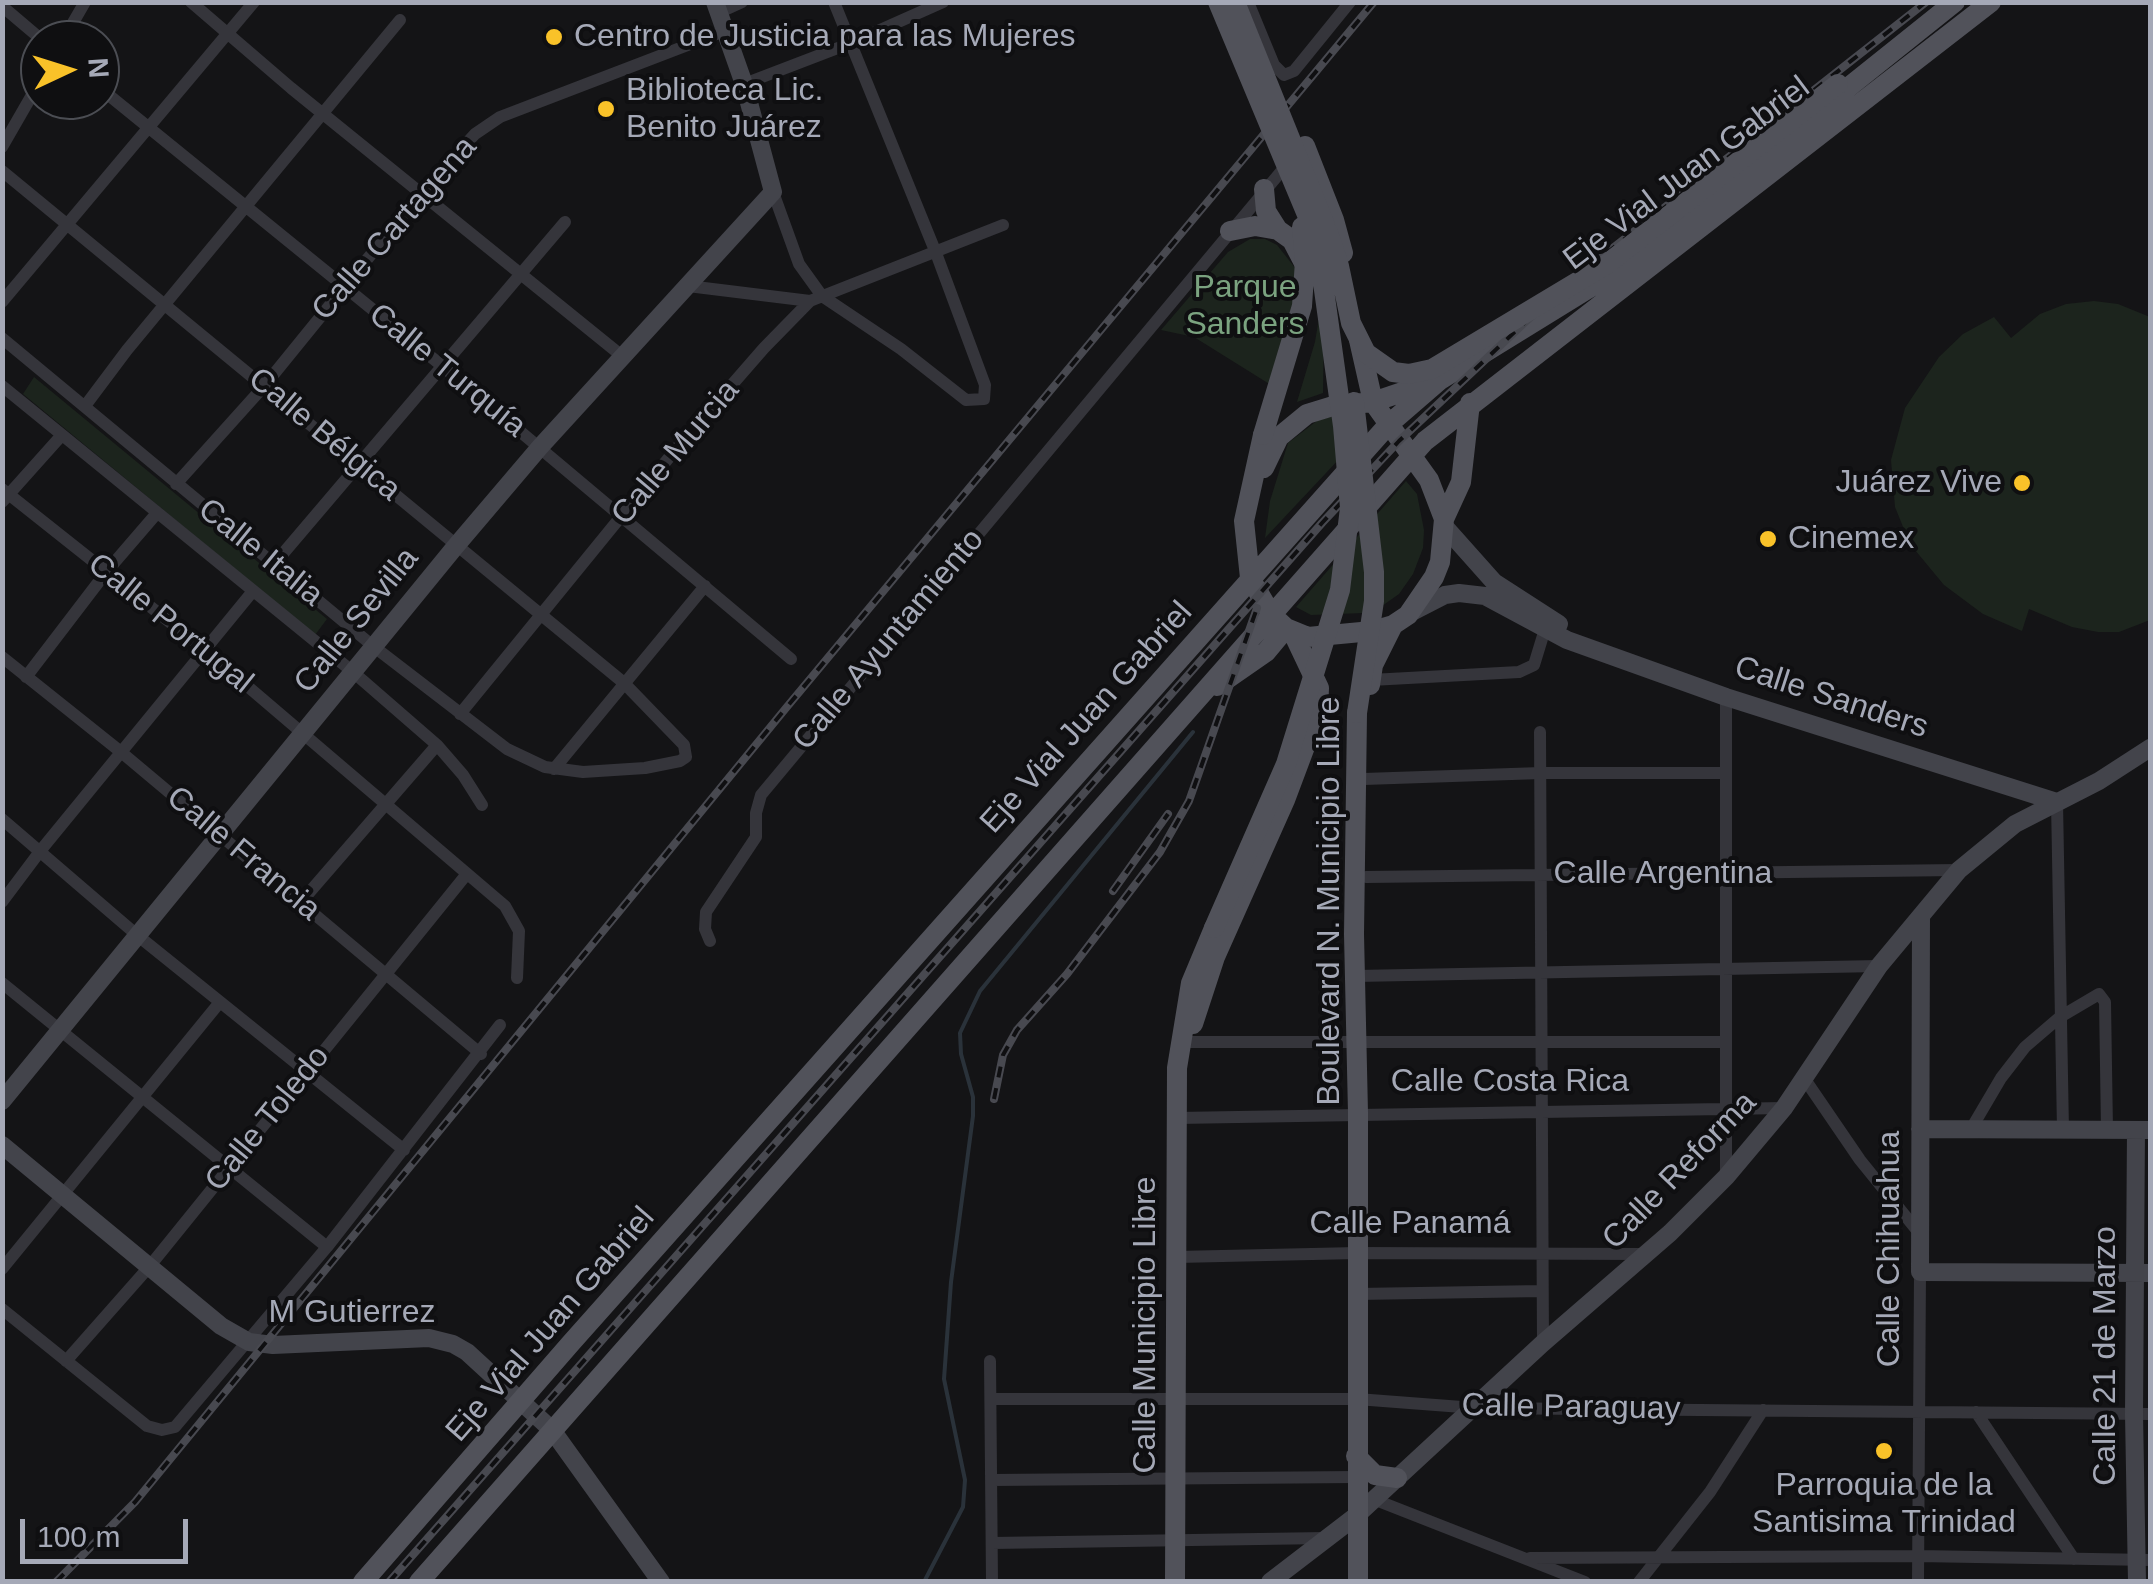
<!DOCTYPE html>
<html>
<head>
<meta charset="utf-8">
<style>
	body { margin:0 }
	#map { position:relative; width:2153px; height:1584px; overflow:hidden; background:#141416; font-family:Arial,sans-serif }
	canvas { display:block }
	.frame { position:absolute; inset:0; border:5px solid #a5a9b7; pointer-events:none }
	.north { position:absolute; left:20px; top:20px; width:100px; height:100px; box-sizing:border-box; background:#0f0f11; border:2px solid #4b4d53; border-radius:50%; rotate:86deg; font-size:28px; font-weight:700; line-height:40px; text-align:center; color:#a5a9b7 }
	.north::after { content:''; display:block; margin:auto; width:35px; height:45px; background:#f9c229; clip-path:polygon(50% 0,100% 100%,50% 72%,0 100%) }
	.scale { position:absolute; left:20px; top:1519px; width:168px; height:45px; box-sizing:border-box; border:5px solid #a5a9b7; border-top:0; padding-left:12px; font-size:30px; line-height:35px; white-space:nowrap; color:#a5a9b7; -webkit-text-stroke:8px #0f0f11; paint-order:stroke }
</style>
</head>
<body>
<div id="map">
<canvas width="2153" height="1584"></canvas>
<div class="frame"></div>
<div class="north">N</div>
<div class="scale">100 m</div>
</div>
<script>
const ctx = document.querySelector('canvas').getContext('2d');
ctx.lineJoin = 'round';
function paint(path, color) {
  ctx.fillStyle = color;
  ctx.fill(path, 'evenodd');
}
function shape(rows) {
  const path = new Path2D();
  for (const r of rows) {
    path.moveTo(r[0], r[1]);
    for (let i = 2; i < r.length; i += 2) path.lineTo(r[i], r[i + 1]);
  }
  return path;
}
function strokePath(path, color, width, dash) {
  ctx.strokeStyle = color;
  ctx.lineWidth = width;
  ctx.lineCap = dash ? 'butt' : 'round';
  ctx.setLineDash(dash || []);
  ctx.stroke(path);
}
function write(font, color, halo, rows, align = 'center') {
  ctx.font = font + ' Arial,sans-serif';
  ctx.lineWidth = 8;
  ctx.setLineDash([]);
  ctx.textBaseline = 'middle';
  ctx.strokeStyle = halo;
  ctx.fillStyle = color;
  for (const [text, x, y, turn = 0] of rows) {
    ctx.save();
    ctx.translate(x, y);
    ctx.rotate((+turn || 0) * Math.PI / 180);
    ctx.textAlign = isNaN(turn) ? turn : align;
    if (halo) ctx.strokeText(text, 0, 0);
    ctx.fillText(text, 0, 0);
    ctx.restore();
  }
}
paint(shape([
	[1250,239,1265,239,1277,245,1296,269,1300,282,1271,385,1194,337,1161,330,1228,252],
	[2094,301,2118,304,2150,317,2150,620,2119,632,2098,632,2072,627,2029,609,2022,631,1983,614,1944,585,1910,544,1895,507,1891,460,1905,408,1939,357,1963,334,1994,317,2011,338,2040,314,2066,304],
	[1320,312,1324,312,1323,393,1297,402,1315,342],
	[34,377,327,619,315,635,23,394],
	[1335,416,1341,457,1265,538,1270,501,1288,443,1318,420],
	[1406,481,1417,494,1424,530,1423,548,1413,574,1399,594,1382,606,1364,613,1311,615,1296,607]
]), '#1c241d');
strokePath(shape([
	[924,1582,963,1507,965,1480,944,1379,951,1282,973,1116,973,1097,961,1054,960,1033,980,991,1193,732]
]), '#2a323a', 4);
strokePath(shape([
	[191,2,291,88,622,356],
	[1248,2,1274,65,1284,75,1294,71,1350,2],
	[2,6,42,40],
	[720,12,742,2],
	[63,40,85,2],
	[744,84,851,43,943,2],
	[100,88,441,365,791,659],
	[2,147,40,81],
	[2,171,624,683,684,745,686,757,680,761,645,768,583,772,545,767,507,749,373,646,2,338],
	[773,192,799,264,822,296,901,349,966,400,984,399,985,385,936,253,834,2],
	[688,286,810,301],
	[2,302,254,2],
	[2,386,353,672,437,745,463,775,482,805],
	[85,406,127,350,400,20],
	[176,484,265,385,421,193,475,134,500,117,727,30],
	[2,489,205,650,505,906,519,931,517,978],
	[2,502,61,436],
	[275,563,565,222],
	[2,657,121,752,481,1054],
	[26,677,107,571,157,513],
	[1371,680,1519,672,1534,665,1545,629],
	[1726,697,1726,1177],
	[460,714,676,449,764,348,810,301,1003,225],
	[1540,732,1543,1343],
	[554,769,705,586],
	[1364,779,1541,773,1726,773],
	[2057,802,2063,1130],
	[2,819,137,935,404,1150],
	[1366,877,1959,870],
	[2,902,41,850,253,591],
	[301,902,437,745],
	[710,941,705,929,706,912,756,837,756,813,761,795,1289,162],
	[1356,976,1879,966],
	[2,983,327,1247],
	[1181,1042,1726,1042],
	[1804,1078,1860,1160,1920,1234],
	[1177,1118,1784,1108],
	[1971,1129,2001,1078,2025,1047,2060,1017,2099,994,2105,1002,2107,1130],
	[1177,1257,1357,1253,1644,1254],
	[2,1269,220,1002],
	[1357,1294,1542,1291],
	[2,1309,147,1426,162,1430,175,1427,327,1247,500,1025],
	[66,1361,149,1267,466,875],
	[990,1361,992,1582],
	[991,1399,1357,1399,1475,1408,2150,1414],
	[1976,1412,2074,1559],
	[992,1480,1356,1477],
	[1373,1499,1585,1582],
	[992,1543,1326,1538],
	[1530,1558,1918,1556,2150,1560],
	[1639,1582,1710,1492,1763,1410],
	[1918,1582,1920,1272]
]), '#35353b', 12);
strokePath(shape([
	[1445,527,1494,582,1559,624],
	[1410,613,1445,595,1459,593,1485,596,1567,640,1726,697,2057,802],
	[1921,917,1920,1272,2150,1273],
	[2,1101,455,547,540,447,773,192,744,84,715,2],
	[1920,1129,2150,1130],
	[2136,1130,2134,1414,2137,1582],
	[2,1145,221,1326,249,1342,273,1345,429,1338,453,1344,467,1352,552,1430,661,1582],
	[1270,1582,1356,1516,1543,1343,1670,1233,1726,1177,1784,1108,1879,966,1959,870,2015,824,2099,781,2150,748]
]), '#43444b', 18);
strokePath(shape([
	[1305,146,1334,220,1343,253],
	[1264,189,1266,211,1278,230],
	[1230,231,1255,226,1278,230,1292,240,1304,263],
	[1263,435,1244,521,1250,578,1271,614,1286,628,1308,637,1372,631,1393,625,1408,615,1434,577,1440,562,1444,519,1429,480,1373,402,1359,340],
	[1264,468,1279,437,1307,414,1333,406,1373,402,1432,382],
	[1444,519,1461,482,1470,403],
	[1370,685,1373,665,1393,625],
	[1217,686,1266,652,1286,628],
	[1357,713,1354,934,1358,1113,1358,1582],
	[1193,1024,1215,957,1285,800,1318,712,1319,688,1292,631],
	[1356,1456,1375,1475,1397,1478],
	[363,1582,571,1343,1388,425,1440,380,1625,266,1955,2],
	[419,1582,1425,441,1991,2],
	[1175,1582,1177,1068,1191,983,1214,928]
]), '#51525a', 20);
const rail = shape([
	[1113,891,1168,814],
	[994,1099,1003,1055,1017,1030,1067,974,1160,852,1189,801,1257,608],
	[56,1582,135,1502,786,708,1374,2],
	[389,1582,1322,523,1399,441,1557,292,1926,2]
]);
strokePath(rail, '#484950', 8);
strokePath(rail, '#0f0f11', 4, [11]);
strokePath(shape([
	[1235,2,1325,225],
	[1328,232,1339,266,1351,323,1366,353,1393,372,1409,374,1432,369,1607,264,1838,84],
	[1354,402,1374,572,1374,601,1357,713],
	[1263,435,1302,306,1305,261,1302,227],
	[1214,928,1286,764,1340,590,1350,508,1343,426,1319,254,1310,222,1218,2]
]), '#51525a', 20);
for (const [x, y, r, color] of [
	[554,37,10,"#f9c229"],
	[606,109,10,"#f9c229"],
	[2022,483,10,"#f9c229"],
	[1768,539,10,"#f9c229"],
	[1884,1451,10,"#f9c229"]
]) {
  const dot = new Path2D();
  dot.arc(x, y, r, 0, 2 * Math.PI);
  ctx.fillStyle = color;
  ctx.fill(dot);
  strokePath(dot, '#0f0f11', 4);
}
write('32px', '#a5a9b7', '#0f0f11', [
	["Centro de Justicia para las Mujeres",574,37],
	["Biblioteca Lic.",626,91],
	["Benito Juárez",626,128],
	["Juárez Vive",2002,483,"right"],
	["Cinemex",1788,539],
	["Parroquia de la",1884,1486,"center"],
	["Santisima Trinidad",1884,1523,"center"]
], 'left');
write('32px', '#a5a9b7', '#0f0f11', [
	["Eje Vial Juan Gabriel",1687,174,-37],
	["Calle Cartagena",395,229,-49],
	["Calle Turquía",447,371,39],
	["Calle Bélgica",324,435,40],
	["Calle Murcia",676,453,-50],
	["Calle Italia",260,553,39],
	["Calle Sevilla",357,621,-51],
	["Calle Portugal",170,624,39],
	["Calle Ayuntamiento",889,640,-50],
	["Calle Sanders",1831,698,18],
	["Eje Vial Juan Gabriel",1087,718,-48],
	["Calle Francia",243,854,40],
	["Calle Argentina",1663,874],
	["Boulevard N. Municipio Libre",1330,901,-90],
	["Calle Costa Rica",1510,1082],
	["Calle Toledo",268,1119,-51],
	["Calle Reforma",1680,1171,-46],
	["Calle Panamá",1410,1224],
	["Calle Chihuahua",1890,1249,-90],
	["M Gutierrez",352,1313],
	["Eje Vial Juan Gabriel",551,1325,-49],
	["Calle Municipio Libre",1146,1325,-90],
	["Calle 21 de Marzo",2106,1356,-90],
	["Calle Paraguay",1571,1408,1]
]);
write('32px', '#7ba380', '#0f0f11', [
	["Parque",1245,288],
	["Sanders",1245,325]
]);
</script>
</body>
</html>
